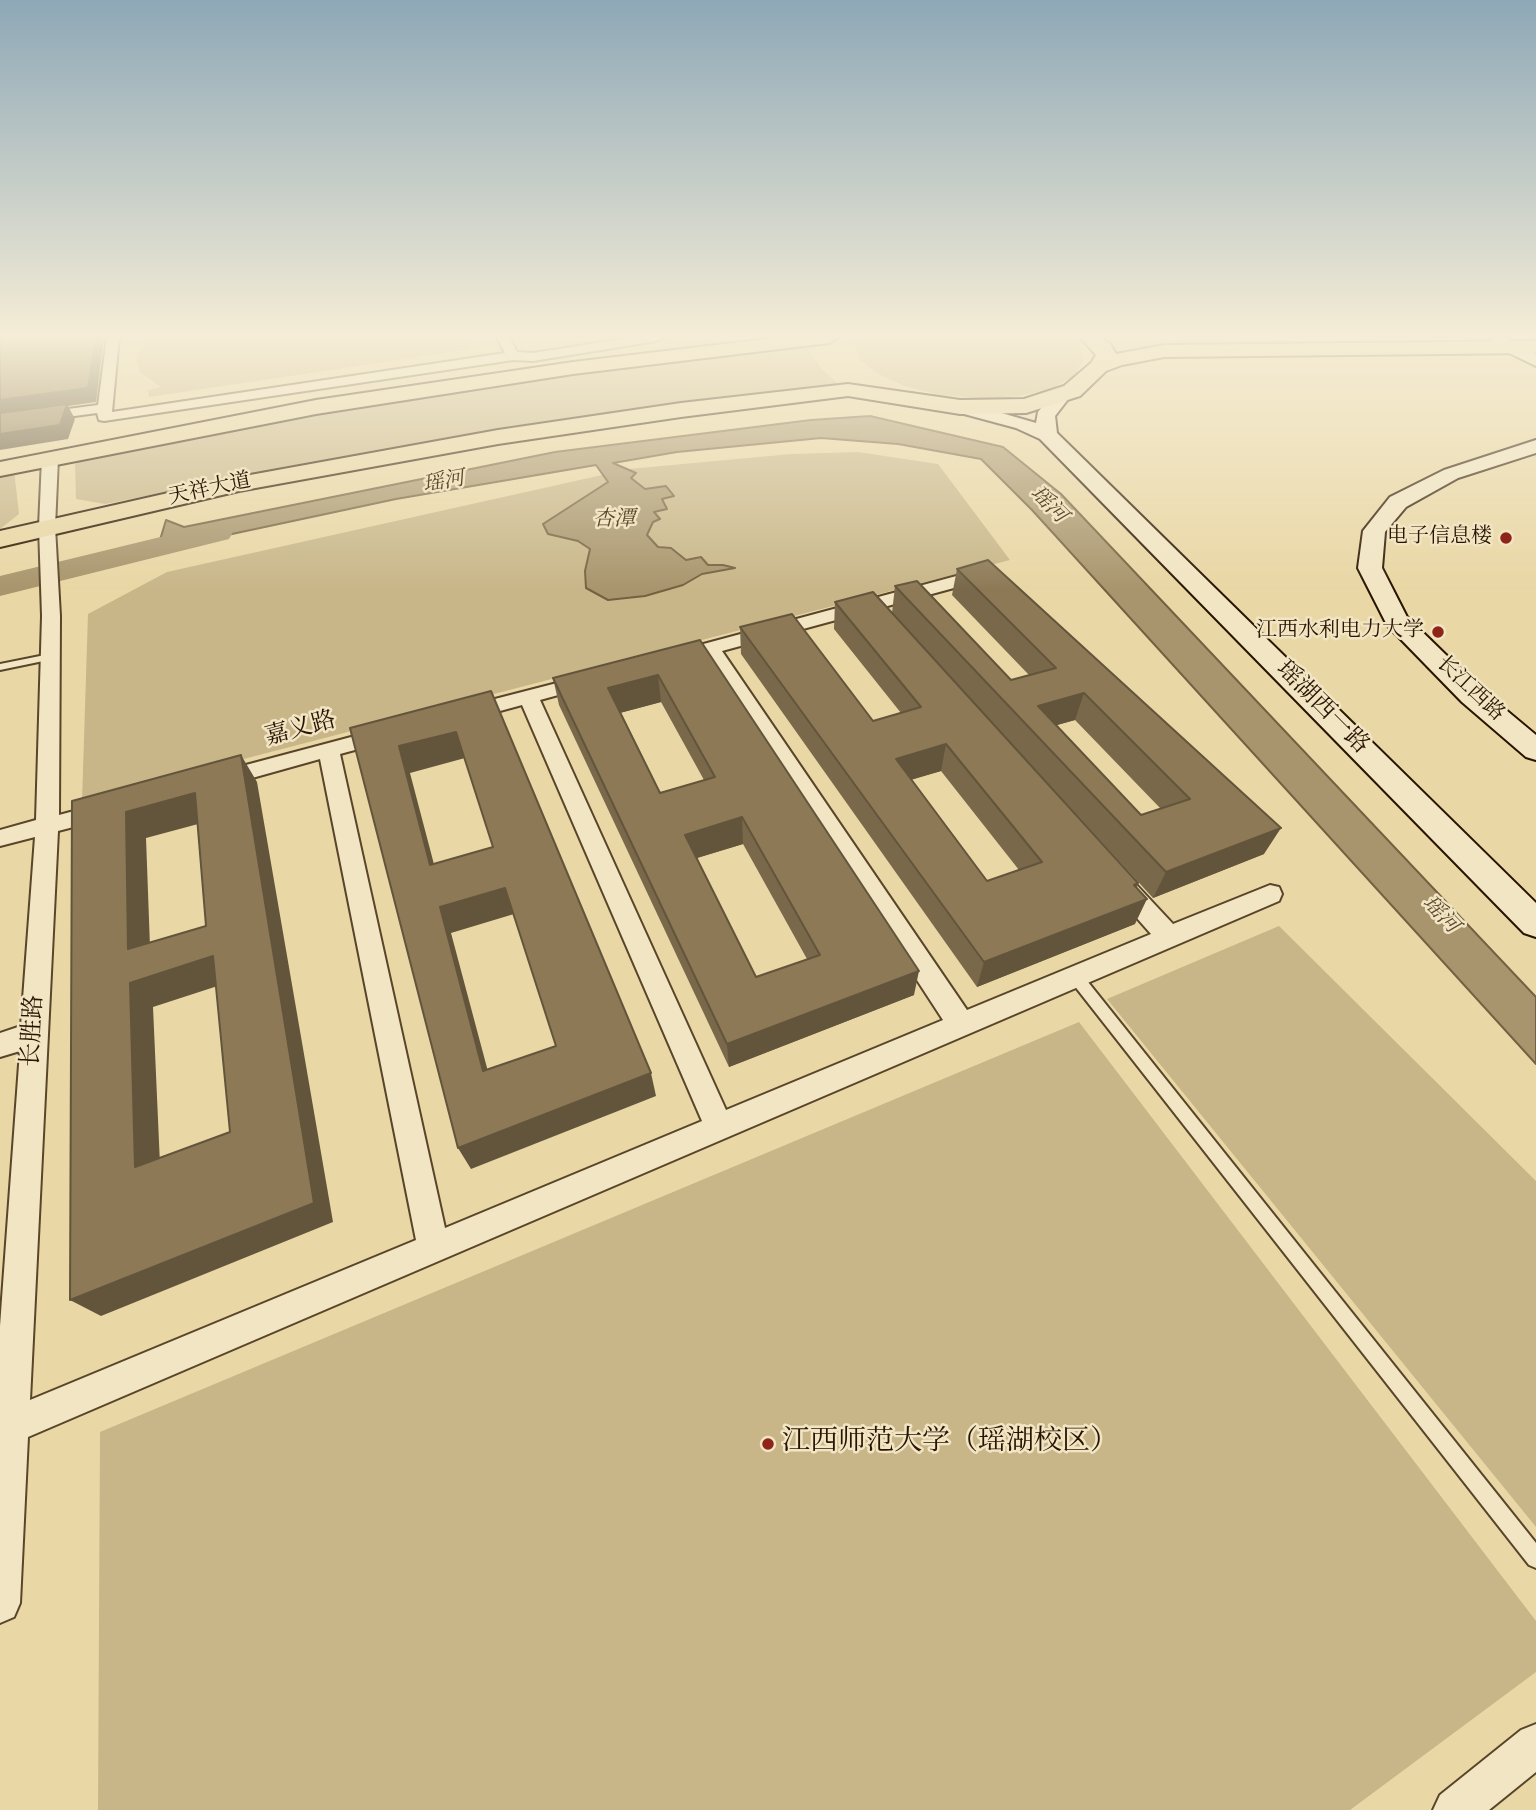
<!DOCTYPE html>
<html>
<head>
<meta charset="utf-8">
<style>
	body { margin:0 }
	canvas { display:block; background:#e9d7a5 }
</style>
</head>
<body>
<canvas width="1536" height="1810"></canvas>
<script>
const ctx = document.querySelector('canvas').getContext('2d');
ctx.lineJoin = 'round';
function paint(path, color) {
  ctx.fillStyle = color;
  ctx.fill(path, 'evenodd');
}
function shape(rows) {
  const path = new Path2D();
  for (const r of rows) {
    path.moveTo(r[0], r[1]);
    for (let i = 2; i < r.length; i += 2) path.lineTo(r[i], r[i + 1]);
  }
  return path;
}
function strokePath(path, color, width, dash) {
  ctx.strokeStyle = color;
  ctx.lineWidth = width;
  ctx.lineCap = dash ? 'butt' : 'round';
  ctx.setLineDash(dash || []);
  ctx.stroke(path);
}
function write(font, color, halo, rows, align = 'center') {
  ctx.font = font + ' "Sorts Mill Goudy","Noto Serif SC",serif';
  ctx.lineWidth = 5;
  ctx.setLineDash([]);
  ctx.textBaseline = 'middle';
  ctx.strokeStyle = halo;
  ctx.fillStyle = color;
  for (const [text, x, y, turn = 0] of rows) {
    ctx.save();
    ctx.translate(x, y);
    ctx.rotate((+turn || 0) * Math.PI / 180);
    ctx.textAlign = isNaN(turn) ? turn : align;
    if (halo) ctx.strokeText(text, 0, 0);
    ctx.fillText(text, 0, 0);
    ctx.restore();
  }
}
paint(shape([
	[157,337,475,337,469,342,473,349,149,397,148,390,161,387,141,373,137,363,137,355,143,344],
	[858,337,1070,337,1080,346,1083,361,1074,376,1052,388,1020,396,981,398,940,395,904,386,876,373,859,359,854,344],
	[805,345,821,368,838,384,548,422,105,504,76,499,75,464,91,456,326,410,703,357],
	[858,452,938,464,1010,560,82,801,88,614,167,572,629,469,791,454],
	[14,470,19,514,0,529,0,474],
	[1279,926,1536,1181,1536,1527,1107,999],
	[1079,1022,1536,1621,1536,1672,1350,1810,98,1810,100,1432]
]), '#c8b689');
const water = shape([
	[870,416,1003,447,1061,494,1536,997,1536,1064,1032,510,981,459,898,444,821,438,677,452,613,463,636,473,631,478,645,489,666,486,674,496,662,499,667,509,654,512,660,519,653,522,647,535,658,547,671,548,686,560,701,557,708,565,723,565,735,568,702,574,683,585,645,596,608,600,586,588,585,571,590,549,578,541,548,534,543,524,608,482,596,465,396,499,157,550,166,520,184,527,555,452,811,420,870,416]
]);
paint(water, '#a8956d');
strokePath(water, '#756141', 2);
paint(shape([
	[218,523,229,525,233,532,229,539,0,596,0,576,218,523]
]), '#a8956d');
const lane = shape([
	[50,654,55,657,53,659,0,670,0,664,50,654],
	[1075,971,1080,972,1536,1543,1536,1568,1529,1565,1070,980,1068,976,1070,972,1075,971]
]);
const street = shape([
	[107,337,119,337,112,412,505,353,497,337,509,337,517,352,533,353,636,337,663,337,657,341,533,361,513,360,104,421,99,420,97,413,0,426,0,418,98,405,107,337],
	[50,453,58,458,55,527,60,616,59,815,104,803,112,805,115,811,112,817,58,831,30,1400,416,1240,320,759,220,787,212,784,209,779,212,774,385,728,392,730,395,735,392,740,340,754,445,1228,702,1121,522,705,467,720,460,718,457,713,460,708,588,675,595,677,598,681,595,685,540,700,726,1110,943,1020,705,655,677,663,667,657,670,653,975,571,987,571,990,575,987,579,722,651,967,1010,1151,934,1112,890,1109,884,1112,878,1121,875,1130,878,1173,924,1270,885,1279,887,1282,894,1279,901,28,1437,20,1603,14,1617,0,1623,0,1326,20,1051,0,1057,0,1033,21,1026,35,837,0,846,0,830,36,820,42,616,39,527,42,458,50,453],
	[1536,1724,1536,1772,1489,1810,1433,1810,1440,1795,1521,1730,1536,1724]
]);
const secondary = shape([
	[1493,337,1505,337,1536,354,1536,366,1493,345,1491,341,1493,337],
	[1063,388,1072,394,1055,416,1057,433,1536,903,1536,937,1524,933,1040,439,1016,428,953,411,951,407,960,401,1036,423,1038,412,1056,390,1063,388],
	[1536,440,1536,453,1458,478,1406,507,1385,532,1382,568,1407,617,1482,690,1536,735,1536,760,1526,757,1462,702,1387,625,1358,568,1363,531,1390,497,1444,470,1536,440]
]);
const primary = shape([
	[783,337,839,337,829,343,573,374,316,414,0,476,0,462,316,400,573,362,783,337],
	[1080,337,1101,337,1110,344,1116,354,1164,345,1536,341,1536,353,1164,357,1122,365,1106,371,1080,396,1026,413,960,414,848,396,681,417,498,444,239,491,0,547,0,531,239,477,498,430,681,403,848,384,960,400,1024,399,1064,386,1091,363,1096,355,1080,337]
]);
strokePath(lane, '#594529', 4);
strokePath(street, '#594529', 4);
strokePath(secondary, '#291400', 4);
strokePath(primary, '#291400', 4);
paint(lane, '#f1e5c4');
paint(street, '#f1e5c4');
paint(secondary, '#f1e5c4');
paint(primary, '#e9d7a5');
paint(shape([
	[957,569,1264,854,1153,898,892,613,895,586,1011,680,1029,675,952,595],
	[1075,720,1161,809,1141,815,1056,725],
	[835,602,1138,883,1137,887,1135,924,977,987,741,654,740,627,873,721,901,713,834,629],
	[941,771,1019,870,987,881,911,780],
	[700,640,914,995,729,1067,559,705,553,678],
	[661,702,704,780,660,793,620,713],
	[743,844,807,959,756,977,697,858]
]), '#79684a');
paint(shape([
	[96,337,104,337,96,402,68,406,75,419,68,439,0,450,0,400],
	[658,675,661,702,612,715,608,688],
	[1084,693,1075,720,1033,732,1038,706],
	[456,732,465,758,410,773,441,891,430,865,399,746],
	[946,744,941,771,892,785,896,759],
	[241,755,257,782,333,1222,101,1316,70,1300,314,1203],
	[195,793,213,820,146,838,151,974,128,949,126,812],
	[742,817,743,844,687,861,685,835],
	[1281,828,1264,854,1153,898,1166,872],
	[1138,883,1127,906,1147,899,1135,924,977,987,984,962],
	[505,888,514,914,451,933,494,1094,483,1071,440,907],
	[213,956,233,981,153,1007,161,1187,135,1167,130,983],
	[919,971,914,995,729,1067,727,1044],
	[651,1073,656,1096,471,1169,458,1148]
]), '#63553c');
const building = shape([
	[0,337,96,337,88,388,0,400,0,337],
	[67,404,60,425,0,434,0,413,67,404],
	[988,560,1281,828,1166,872,895,586,917,581,1011,680,1056,668,957,569,988,560],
	[1084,693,1190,799,1141,815,1038,706,1084,693],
	[873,592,1138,883,1134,885,1147,899,984,962,740,627,792,614,873,721,921,707,835,602,873,592],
	[946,744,1042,862,987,881,896,759,946,744],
	[700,640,919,971,727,1044,553,678,700,640],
	[658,675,715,777,660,793,608,688,658,675],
	[742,817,820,955,756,977,685,835,742,817],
	[491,691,651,1073,458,1148,350,728,491,691],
	[456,732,493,847,430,865,399,746,456,732],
	[505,888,556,1046,483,1071,440,907,505,888],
	[241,755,314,1203,70,1300,72,801,241,755],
	[195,793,206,926,128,949,126,812,195,793],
	[213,956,230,1132,135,1167,130,983,213,956]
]);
paint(building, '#8d7956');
strokePath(building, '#63553c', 2);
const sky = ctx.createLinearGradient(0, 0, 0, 590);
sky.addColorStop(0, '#8ea8b7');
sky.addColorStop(0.57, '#f5edd6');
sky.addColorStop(1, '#f5edd600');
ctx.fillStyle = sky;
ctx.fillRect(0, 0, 1536, 590);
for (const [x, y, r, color] of [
	[1506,538,7,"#8f2418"],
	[1438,632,7,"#8f2418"],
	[768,1444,7,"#8f2418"]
]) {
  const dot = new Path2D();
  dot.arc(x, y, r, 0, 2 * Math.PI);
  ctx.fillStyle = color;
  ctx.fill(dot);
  strokePath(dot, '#f1e5c4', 2.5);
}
write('italic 21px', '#5c482c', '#f1e5c4', [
	["瑶河",444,484,-10],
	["瑶河",1047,506,45],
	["杏潭",614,521],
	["瑶河",1439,916,46]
]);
write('21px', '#291400', '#f1e5c4', [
	["天祥大道",210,491,-12],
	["长江西路",1469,690,43]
]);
write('21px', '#291400', '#f1e5c4', [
	["电子信息楼",1492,538],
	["江西水利电力大学",1424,632]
], 'right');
write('24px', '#291400', '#f1e5c4', [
	["瑶湖西一路",1321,709,45],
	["嘉义路",301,731,-15],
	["长胜路",35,1031,-87]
]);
write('28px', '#291400', '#f1e5c4', [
	["江西师范大学（瑶湖校区）",782,1444]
], 'left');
</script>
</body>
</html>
